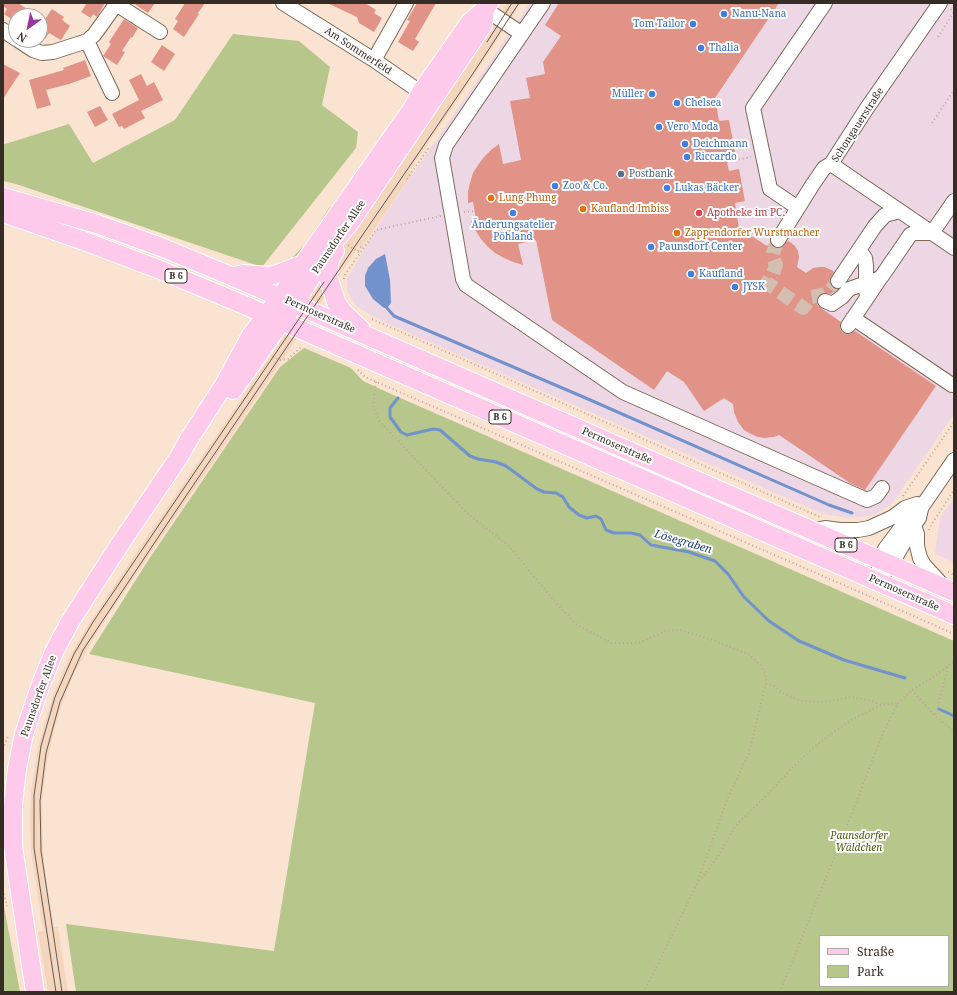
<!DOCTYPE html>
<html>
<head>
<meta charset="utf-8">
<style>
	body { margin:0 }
	#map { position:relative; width:957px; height:995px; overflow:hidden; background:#fbe3d2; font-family:"Noto Serif",serif }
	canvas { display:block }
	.frame { position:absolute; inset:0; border:4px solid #352c25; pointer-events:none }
	.legend { position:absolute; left:819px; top:935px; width:130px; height:52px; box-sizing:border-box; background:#fff; border:1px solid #aeaba8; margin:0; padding:5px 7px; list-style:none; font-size:12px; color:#352c25 }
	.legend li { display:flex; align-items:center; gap:8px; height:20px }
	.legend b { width:20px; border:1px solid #aeaba8 }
	.north { position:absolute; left:8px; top:8px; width:40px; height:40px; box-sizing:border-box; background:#fff; border:1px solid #aeaba8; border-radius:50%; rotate:213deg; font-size:11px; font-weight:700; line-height:16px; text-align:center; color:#352c25 }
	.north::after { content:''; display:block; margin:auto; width:14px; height:18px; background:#97379e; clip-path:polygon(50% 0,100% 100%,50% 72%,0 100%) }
</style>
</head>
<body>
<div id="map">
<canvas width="957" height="995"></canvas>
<div class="frame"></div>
<ul class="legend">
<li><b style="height:5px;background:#fdcaeb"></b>Straße</li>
<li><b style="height:11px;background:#b7c68b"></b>Park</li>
</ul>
<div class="north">N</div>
</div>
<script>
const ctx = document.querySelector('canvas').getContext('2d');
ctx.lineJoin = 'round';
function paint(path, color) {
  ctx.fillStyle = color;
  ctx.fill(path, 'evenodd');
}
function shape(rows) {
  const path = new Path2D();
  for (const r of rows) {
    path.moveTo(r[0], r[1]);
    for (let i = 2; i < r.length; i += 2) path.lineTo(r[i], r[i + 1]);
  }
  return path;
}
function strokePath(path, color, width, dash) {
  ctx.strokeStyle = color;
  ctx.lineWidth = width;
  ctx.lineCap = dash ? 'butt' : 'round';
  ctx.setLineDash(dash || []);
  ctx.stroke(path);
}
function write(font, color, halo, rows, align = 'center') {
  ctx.font = font + ' "Noto Serif",serif';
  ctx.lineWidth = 4;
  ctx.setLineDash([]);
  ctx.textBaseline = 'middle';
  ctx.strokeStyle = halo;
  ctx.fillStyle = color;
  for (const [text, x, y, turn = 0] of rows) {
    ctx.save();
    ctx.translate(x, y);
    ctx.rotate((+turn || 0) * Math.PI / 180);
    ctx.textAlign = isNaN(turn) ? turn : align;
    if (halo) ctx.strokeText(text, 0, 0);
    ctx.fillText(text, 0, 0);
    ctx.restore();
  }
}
paint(shape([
	[530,3,954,3,954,414,891,505,874,515,861,517,851,518,823,514,384,322,357,307,347,291,347,279,382,219],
	[954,498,954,562,935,554,940,518]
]), '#eed7e4');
paint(shape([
	[507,3,521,3,475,74,410,170,413,173,362,247,359,246,234,432,107,617,86,651,73,676,60,709,55,727,47,762,42,800,43,849,45,871,54,927,58,927,68,992,48,992,38,932,43,931,31,851,30,823,31,791,38,748,45,721,53,695,62,673,71,654,89,624,132,559,338,257,344,247,341,245,397,162,401,164,469,63]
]), '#f4d6bf');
paint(shape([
	[233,34,299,41,330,67,322,105,358,132,356,148,262,267,16,184,3,181,3,143,5,144,69,124,93,163,175,120],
	[330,207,333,209,308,245,293,261,291,259,306,243],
	[304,348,351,368,363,381,389,393,954,641,954,992,76,992,66,924,274,951,315,703,89,654,149,559,280,367],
	[820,936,948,936,948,986,820,986],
	[3,901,20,992,3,992]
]), '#b7c68b');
paint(shape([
	[385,254,390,280,391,303,387,308,384,308,373,299,365,286,365,276,368,268,376,259]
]), '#7192cd');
strokePath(shape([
	[387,308,394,316,588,399,829,505,852,513],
	[398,398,390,408,390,417,401,432,407,435,433,429,440,430,470,456,478,459,496,462,506,466,537,489,544,492,556,493,563,497,569,507,579,515,587,518,596,516,601,519,606,530,614,533,631,533,640,535,651,545,689,552,715,561,728,574,744,597,769,621,799,641,844,660,905,678],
	[939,709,954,716]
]), '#7192cd', 3);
paint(shape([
	[3,3,18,3,37,16,16,16,16,18,14,21,4,14,7,9,3,6],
	[87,3,105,3,97,17,93,14,91,18,81,12],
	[133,3,155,3,148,13],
	[185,3,205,3,198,13,199,14,184,37,173,29,178,21,175,19],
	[327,3,365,3,376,10,374,13,382,18,374,32,359,23,357,17],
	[417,3,436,3,415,39,419,42,413,51,398,42,410,21,407,20],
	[559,3,779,3,715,98,719,121,729,120,735,152,725,154,729,171,739,169,745,201,735,203,739,228,767,246,770,243,773,247,778,248,782,247,787,241,790,242,795,246,798,251,799,257,797,267,806,273,813,268,819,267,825,267,833,271,834,272,830,280,830,284,833,288,837,289,831,294,824,293,820,294,817,298,817,302,818,306,841,322,840,326,841,330,843,333,848,334,852,333,855,331,936,386,865,490,850,483,779,435,774,437,764,438,758,437,749,433,744,430,738,422,734,412,733,404,724,398,704,411,684,382,667,371,654,390,552,320,536,240,518,244,523,265,513,262,504,258,495,253,488,247,481,239,476,231,471,221,476,220,473,202,468,203,468,192,470,183,473,173,478,165,484,157,491,150,499,144,503,164,521,160,510,101,530,98,526,78,545,74,543,62,561,36,545,25],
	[52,9,64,17,62,20,70,26,61,40,49,33,45,39,40,35,40,16,45,19],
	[124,19,138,28,132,38,131,37,122,51,125,52,117,65,103,56,111,44,109,42],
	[162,45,175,54,164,71,151,62],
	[85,60,91,76,69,84,46,90,51,105,37,109,29,80,64,70,63,68],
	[3,64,20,73,3,99],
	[141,74,147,86,154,82,163,100,141,111,145,118,124,129,122,126,119,127,112,114,139,100,129,80],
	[100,106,108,120,95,127,87,112]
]), '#e09386');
strokePath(shape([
	[778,240,773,253,773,258,776,265,773,274,767,283,803,308,811,297,822,295,830,291,838,281]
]), '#d3beaf', 14, [14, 7]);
const minor = shape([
	[283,3,374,60,429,98],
	[543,3,446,145,442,158,463,279,466,285,623,392,763,454,867,500,876,496,882,488],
	[116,4,160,32],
	[485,9,522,34],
	[3,30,16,39],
	[18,40,33,50,42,53,53,52,87,41,94,35,117,3],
	[87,41,112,93],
	[374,60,406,3],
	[831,164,954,248],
	[798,208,770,189,753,108,825,3],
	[932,233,954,201],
	[778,240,813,184,824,168,831,164,867,108,940,3],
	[859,250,865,258,866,266,866,291],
	[838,281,875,226,885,215,900,211],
	[825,301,832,304,842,297,849,289,878,279,882,276,910,235,914,233,932,233],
	[853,318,952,385],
	[848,326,881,277],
	[914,525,917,534,917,546,920,558,924,565,944,587],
	[813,531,825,528,840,530,858,530,869,528,893,517,905,508,917,504],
	[885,572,891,565,914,525,919,518,921,509],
	[877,582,880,560,885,549,912,513,921,508,954,460]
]);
const major = shape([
	[3,197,97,224,161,247,231,276,691,478,954,592],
	[3,213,84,241,158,269,242,304,954,615],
	[335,251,330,259,328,276,336,302,343,312,361,329],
	[238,275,244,274,270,276,280,273,303,264],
	[233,390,294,304,335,240,349,224,483,25,485,9],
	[35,992,13,846,13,805,17,769,24,734,41,684,54,652,71,620,120,544,179,457,189,439,224,385,251,335,288,287,303,264,412,109,421,92,470,22,485,9,489,3]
]);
strokePath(minor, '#7d6959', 16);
strokePath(major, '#fff', 20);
strokePath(shape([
	[951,10,954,6],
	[938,37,954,12],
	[932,123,954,90],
	[727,162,751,157],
	[407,179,428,149,431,151],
	[464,212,475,211],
	[348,245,360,253],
	[358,251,361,247],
	[344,279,345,275,376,230,441,216],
	[372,319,820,517],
	[273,356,279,360,288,359,302,346],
	[358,370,365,377,862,593,954,634],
	[376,382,373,407,380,422,468,514,509,546,555,602,577,625,611,643,639,643,665,631,680,630,713,640,750,655,760,665,765,673,766,683,749,753,727,800,696,886],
	[903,496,954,422],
	[929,530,933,522,954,490],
	[948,572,954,575],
	[948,667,935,716,954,731],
	[766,684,775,686,781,692,801,701,824,702,851,697,872,701,881,705],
	[912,690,935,716],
	[3,749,8,736],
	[3,890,7,906],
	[643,992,649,982,696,886,717,858,736,825,762,800,793,767,815,746,851,720,881,705,898,703],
	[780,992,856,803,882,735,898,703,912,690,930,679,954,662]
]), '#baa79a', 2, [1, 3]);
strokePath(minor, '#fff', 14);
strokePath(major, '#fdcaeb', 18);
strokePath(shape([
	[487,42,512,3],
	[56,992,34,848,34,796,41,746,55,697,74,654,93,622,324,282],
	[62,992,41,851,40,801,46,753,60,702,83,650,165,527,353,249,474,72,519,3]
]), '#65594f', 1);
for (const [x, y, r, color] of [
	[724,14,4,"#3f7fe0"],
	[693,24,4,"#3f7fe0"],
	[701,48,4,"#3f7fe0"],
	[652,94,4,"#3f7fe0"],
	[677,103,4,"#3f7fe0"],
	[659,127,4,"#3f7fe0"],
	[685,144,4,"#3f7fe0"],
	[687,157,4,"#3f7fe0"],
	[621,174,4,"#5c6f8a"],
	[555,186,4,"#3f7fe0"],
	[667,188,4,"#3f7fe0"],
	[491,198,4,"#e8710a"],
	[583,209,4,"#e8710a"],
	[513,213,4,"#3f7fe0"],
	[699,213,4,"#e0444e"],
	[677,233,4,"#e8710a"],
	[651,247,4,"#3f7fe0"],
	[691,274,4,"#3f7fe0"],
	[735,287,4,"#3f7fe0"]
]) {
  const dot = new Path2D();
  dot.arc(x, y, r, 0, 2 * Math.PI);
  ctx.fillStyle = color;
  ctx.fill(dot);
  strokePath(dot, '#fff', 1.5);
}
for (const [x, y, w] of [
	[176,276,22],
	[500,417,22],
	[846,545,22]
]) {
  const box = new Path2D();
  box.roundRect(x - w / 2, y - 7, w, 14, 3);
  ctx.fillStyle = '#fff';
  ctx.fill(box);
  strokePath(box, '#352c25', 1);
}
write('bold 9px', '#352c25', null, [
	["B 6",176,276],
	["B 6",500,417],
	["B 6",846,545]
]);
write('10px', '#366cbe', '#fff', [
	["Nanu-Nana",732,14],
	["Tom Tailor",685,24,"right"],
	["Thalia",709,48],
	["Müller",644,94,"right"],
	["Chelsea",685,103],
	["Vero Moda",667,127],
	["Deichmann",693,144],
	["Riccardo",695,157],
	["Zoo & Co.",563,186],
	["Lukas Bäcker",675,188],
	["Änderungsatelier",513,225,"center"],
	["Pöhland",513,237,"center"],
	["Paunsdorf Center",659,247],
	["Kaufland",699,274],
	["JYSK",743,287]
], 'left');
write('10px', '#352c25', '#fff', [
	["Am Sommerfeld",358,51,33],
	["Schongauerstraße",858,125,-57],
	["Paunsdorfer Allee",339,237,-56],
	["Permoserstraße",320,315,24],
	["Permoserstraße",617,446,24],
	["Permoserstraße",904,593,24],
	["Paunsdorfer Allee",39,696,-70]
]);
write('10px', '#4e5e75', '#fff', [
	["Postbank",629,174]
], 'left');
write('10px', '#c56008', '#fff', [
	["Lung Phung",499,198],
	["Kaufland Imbiss",591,209],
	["Zappendorfer Wurstmacher",685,233]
], 'left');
write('10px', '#be3a42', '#fff', [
	["Apotheke im PC.",707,213]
], 'left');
write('italic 10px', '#4e5c0b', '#fff', [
	["Paunsdorfer",859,836],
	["Wäldchen",859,848]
]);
write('italic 11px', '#193d84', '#fff', [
	["Lösegraben",683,542,16]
]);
</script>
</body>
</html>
